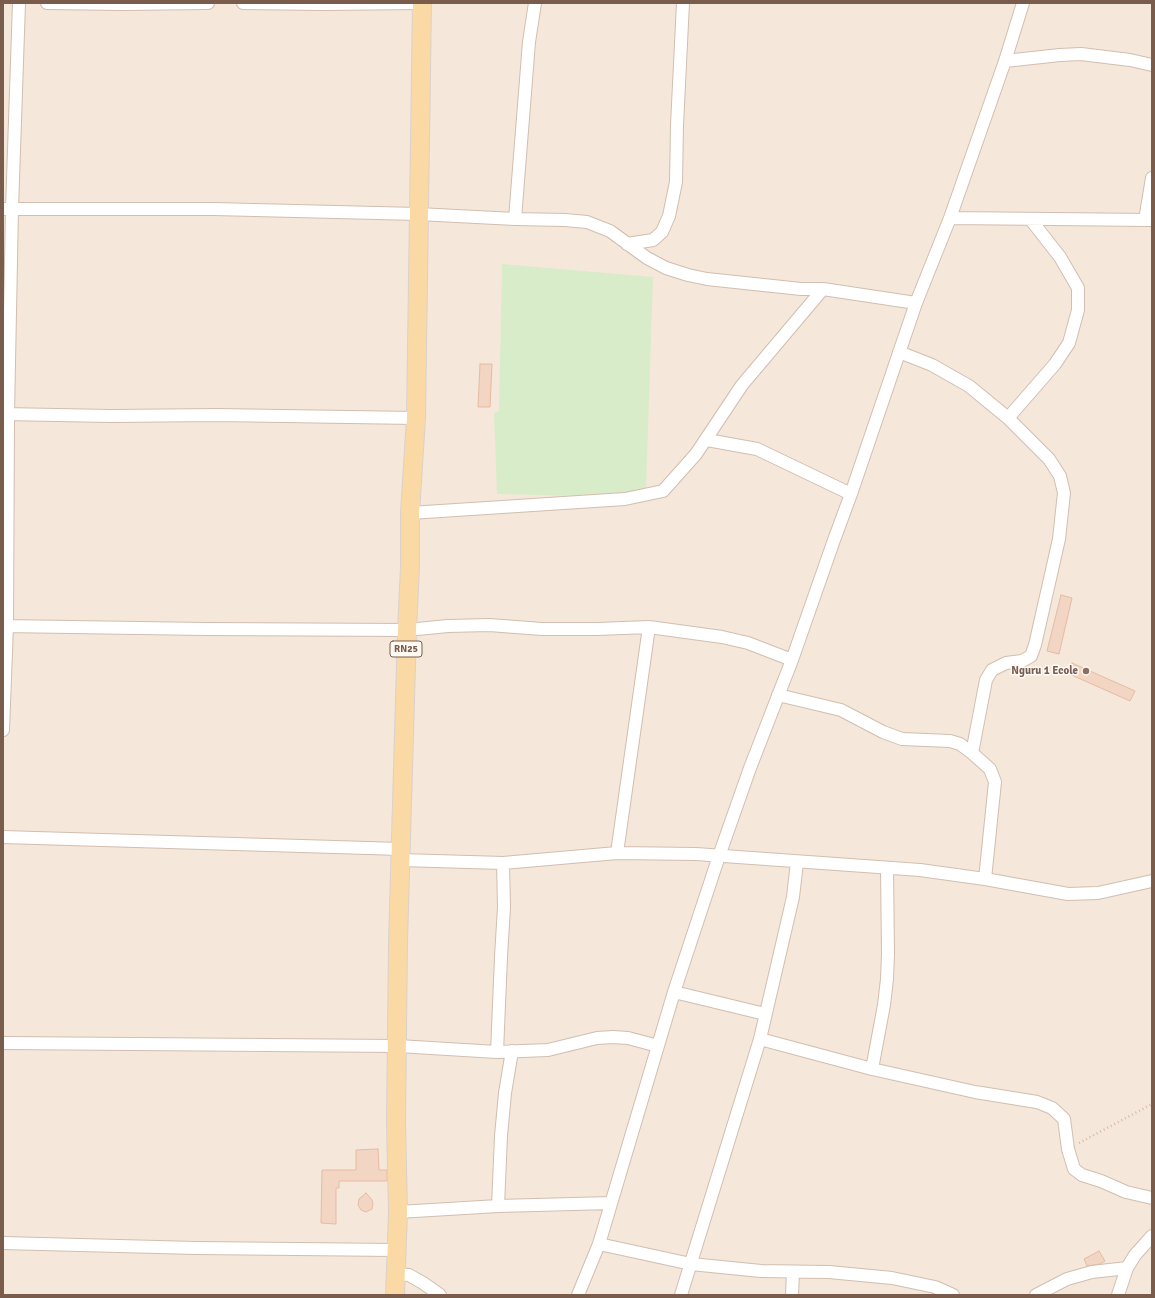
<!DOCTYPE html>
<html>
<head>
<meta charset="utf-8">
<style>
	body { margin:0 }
	#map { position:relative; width:1155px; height:1298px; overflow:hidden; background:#fdf6ec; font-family:Signika,sans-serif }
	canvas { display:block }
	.frame { position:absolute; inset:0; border:4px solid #7a5c4d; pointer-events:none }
</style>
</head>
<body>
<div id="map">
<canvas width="1155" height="1298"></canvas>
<div class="frame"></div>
</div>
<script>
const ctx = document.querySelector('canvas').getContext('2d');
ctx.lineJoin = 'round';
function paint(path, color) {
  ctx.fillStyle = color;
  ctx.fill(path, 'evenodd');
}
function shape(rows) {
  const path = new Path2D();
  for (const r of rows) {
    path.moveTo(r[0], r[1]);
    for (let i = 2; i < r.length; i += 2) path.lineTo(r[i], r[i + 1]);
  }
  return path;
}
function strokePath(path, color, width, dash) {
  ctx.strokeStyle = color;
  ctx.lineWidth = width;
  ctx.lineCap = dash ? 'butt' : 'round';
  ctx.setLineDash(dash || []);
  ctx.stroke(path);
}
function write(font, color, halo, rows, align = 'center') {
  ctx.font = font + ' Signika,sans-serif';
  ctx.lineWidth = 3;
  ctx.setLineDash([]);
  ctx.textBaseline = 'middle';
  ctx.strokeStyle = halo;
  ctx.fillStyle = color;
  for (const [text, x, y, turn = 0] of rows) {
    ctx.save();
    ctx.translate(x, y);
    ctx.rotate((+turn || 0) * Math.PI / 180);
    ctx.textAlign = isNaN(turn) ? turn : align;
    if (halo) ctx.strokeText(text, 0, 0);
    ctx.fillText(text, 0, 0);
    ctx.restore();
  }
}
paint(shape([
	[3,3,1152,3,1152,1295,3,1295]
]), '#f5e8da');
paint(shape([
	[502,264,653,277,646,489,618,497,497,494,494,413,499,411]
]), '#d8ecc9');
const building = shape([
	[480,364,492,364,490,407,478,407,480,364],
	[1061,595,1072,598,1059,654,1047,651,1061,595],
	[1072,663,1135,691,1130,701,1067,673,1072,663],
	[378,1149,379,1170,387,1170,387,1181,339,1181,339,1188,336,1188,336,1224,321,1223,322,1170,356,1170,356,1150,378,1149],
	[366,1193,372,1200,373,1203,372,1209,366,1212,361,1210,358,1205,359,1199,366,1193],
	[1099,1251,1105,1261,1100,1264,1087,1266,1084,1259,1099,1251]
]);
paint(building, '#f3d5c3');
strokePath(building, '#e6bba3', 1);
const minor = shape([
	[47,3,122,4,208,3],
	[243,3,321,4,422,3],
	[1005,61,1060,55,1081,54,1130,60,1152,65],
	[3,209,214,209,418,214,515,219,565,220,587,222,610,231,647,258,666,268,688,275,707,279,801,289,823,289],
	[950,218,1152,220],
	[515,219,529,42,535,3],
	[1145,220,1152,178],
	[627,244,653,240,662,232,669,216,676,182,677,125,683,3],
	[899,352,932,365,969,386,1008,418,1049,459,1060,476,1064,493,1059,539,1035,645,1031,656,1022,661,1006,663,992,670,986,680,972,753],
	[3,414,111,416,217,415,416,418],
	[1008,418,1055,364,1069,343,1078,310,1078,288,1060,257,1031,220],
	[707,440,757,449,851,494],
	[410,513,625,499,663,491,696,454,742,385,823,289,916,303],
	[3,626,207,629,407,630,448,626,489,625,542,629,597,629,649,627,722,637,748,643,792,660],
	[778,695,841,710,883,732,902,739,950,741,960,744,972,753,990,769,995,782,985,879],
	[3,730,7,626,8,415,12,209,19,3],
	[3,837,401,849],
	[617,853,649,627],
	[401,860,503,863,617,853,696,854,920,870,985,879,1068,894,1098,893,1152,881],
	[674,992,765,1014],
	[760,1039,872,1069,975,1092,1037,1102,1052,1108,1064,1119,1068,1149,1074,1169,1082,1175,1101,1181,1126,1192,1152,1198],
	[3,1043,398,1046,497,1052,548,1050,597,1038,613,1037,628,1038,658,1046],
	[497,1052,501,957,504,907,503,863],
	[872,1069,884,1005,887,979,888,954,887,868],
	[498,1206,501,1136,505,1093,512,1051],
	[398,1212,498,1206,611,1203],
	[3,1243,196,1248,396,1250],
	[599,1244,691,1264,761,1271,829,1272,892,1278,935,1287,953,1295],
	[396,1274,409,1275,423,1283,440,1295],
	[578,1295,599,1244,674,992,719,856,750,768,792,660,834,540,851,494,916,303,950,218,1005,61,1023,3],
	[681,1295,760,1039,793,897,797,862],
	[792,1295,793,1272],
	[1036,1295,1067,1279,1092,1272,1127,1268],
	[1118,1295,1127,1268,1135,1255,1152,1236]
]);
const primary = shape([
	[395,1295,398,1212,396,1122,398,943,407,630,410,567,410,513,416,418,422,3]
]);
strokePath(minor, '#d1beb0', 14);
strokePath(primary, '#dad1cd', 20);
strokePath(shape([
	[1079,1143,1152,1104]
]), '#d9b8a5', 2.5, [1, 3]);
strokePath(minor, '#fff', 12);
strokePath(primary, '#fbd9a5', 18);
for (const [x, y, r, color] of [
	[1086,671,4,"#8d6e63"]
]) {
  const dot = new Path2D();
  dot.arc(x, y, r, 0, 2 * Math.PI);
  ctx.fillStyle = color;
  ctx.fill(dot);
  strokePath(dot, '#fffaf3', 1.5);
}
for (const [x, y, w] of [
	[406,649,32]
]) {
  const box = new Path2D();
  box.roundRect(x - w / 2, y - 8, w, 16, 3);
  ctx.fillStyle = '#fffaf3';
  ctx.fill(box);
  strokePath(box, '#7a5c4d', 1);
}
write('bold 10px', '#7a5c4d', null, [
	["RN25",406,649]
]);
write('bold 11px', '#785e54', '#fffaf3', [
	["Nguru 1 Ecole",1078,671]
], 'right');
</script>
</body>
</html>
